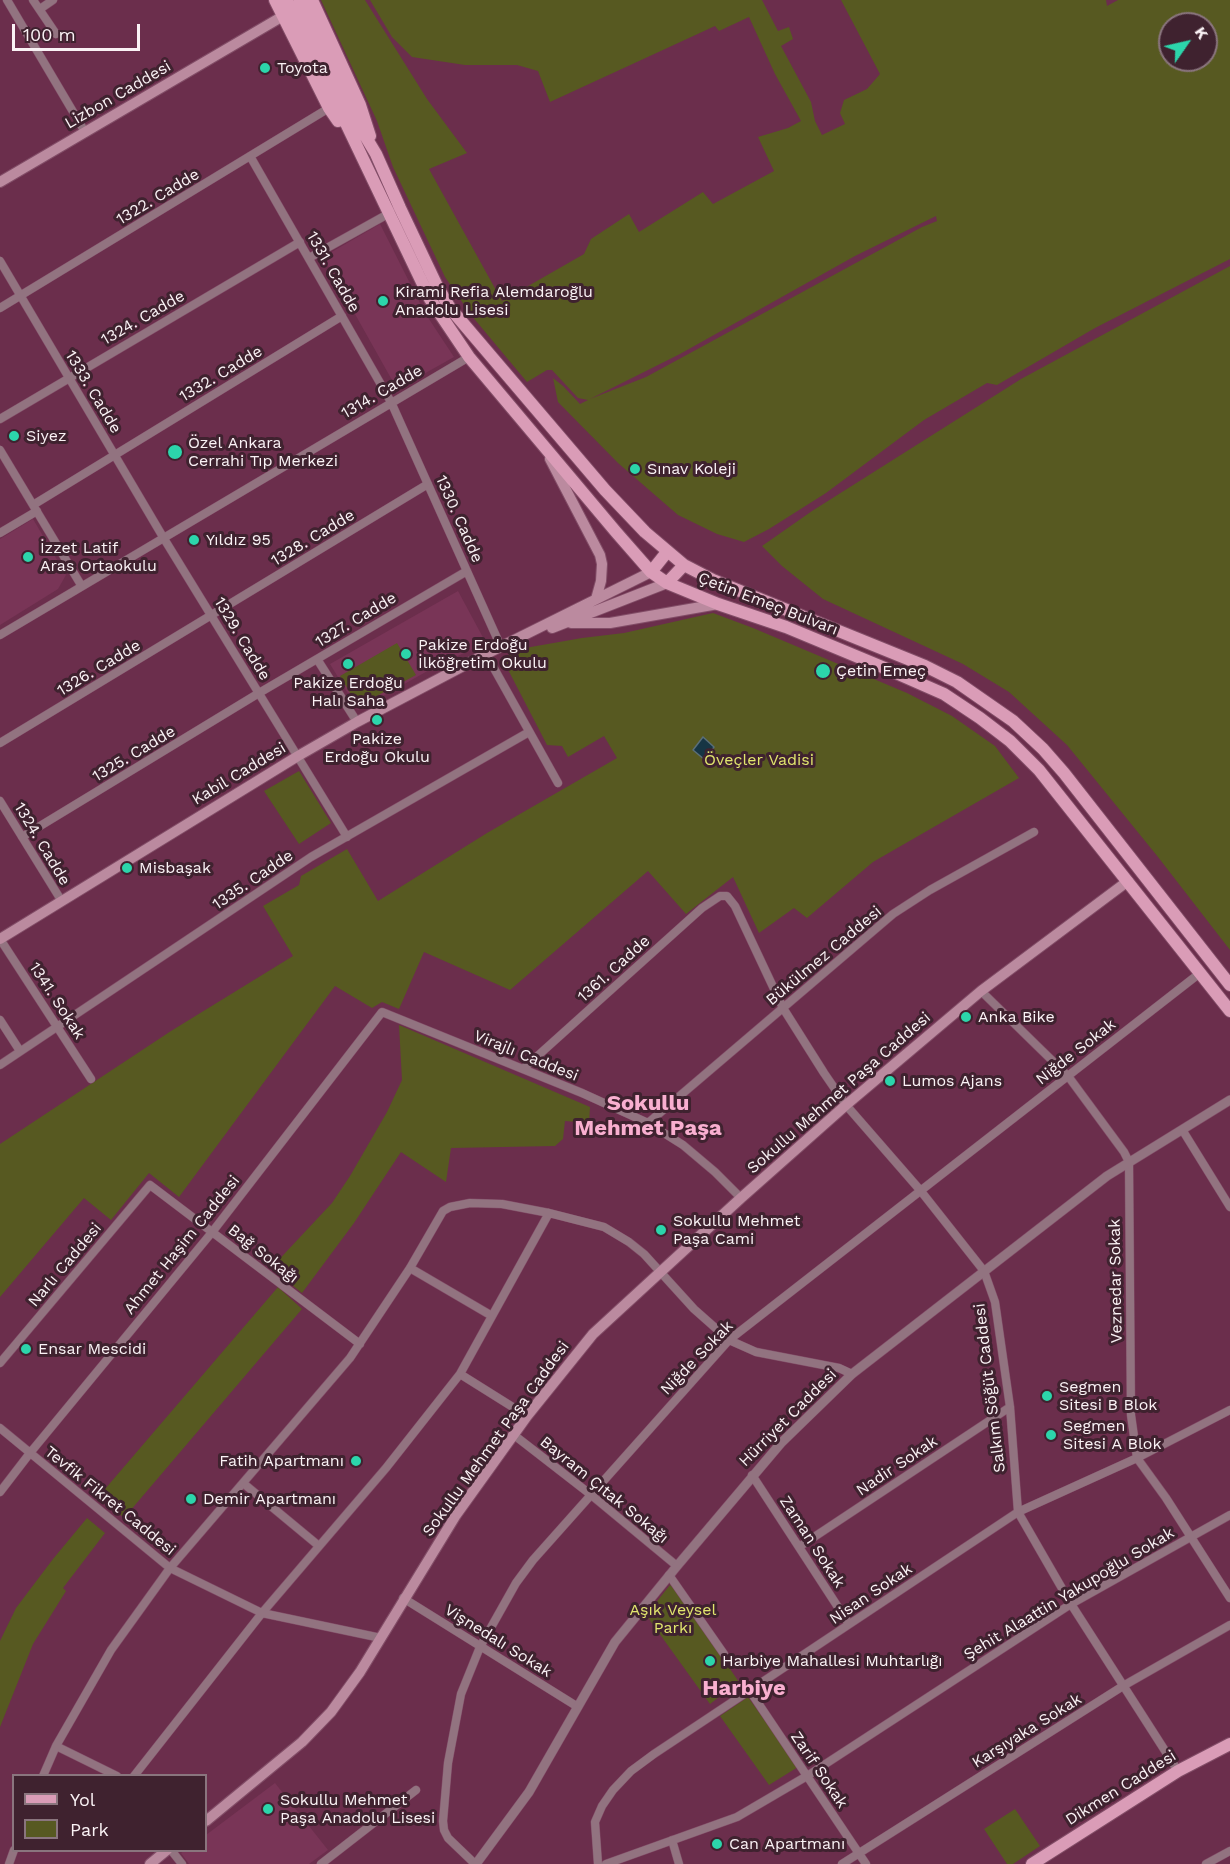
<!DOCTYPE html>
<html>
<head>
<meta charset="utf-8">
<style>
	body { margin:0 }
	#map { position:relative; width:1230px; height:1864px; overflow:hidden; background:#6b2e4c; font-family:"Work Sans",sans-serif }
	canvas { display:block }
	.legend { position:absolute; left:12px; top:1774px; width:195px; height:78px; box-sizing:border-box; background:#3f222f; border:2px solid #8a757e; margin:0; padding:8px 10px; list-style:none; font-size:18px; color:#faf2f5 }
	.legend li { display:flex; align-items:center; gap:12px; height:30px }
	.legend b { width:30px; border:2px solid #8a757e }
	.north { position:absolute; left:1158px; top:12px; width:60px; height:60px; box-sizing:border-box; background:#3f222f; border:2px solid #8a757e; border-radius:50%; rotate:56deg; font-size:16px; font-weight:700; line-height:24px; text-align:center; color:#faf2f5 }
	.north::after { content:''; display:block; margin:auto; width:21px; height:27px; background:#2cd5ab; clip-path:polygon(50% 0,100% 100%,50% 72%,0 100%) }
	.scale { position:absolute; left:12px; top:24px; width:128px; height:27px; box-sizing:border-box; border:3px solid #faf2f5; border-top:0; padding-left:8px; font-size:18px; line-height:21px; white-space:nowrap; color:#faf2f5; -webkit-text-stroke:4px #3f222f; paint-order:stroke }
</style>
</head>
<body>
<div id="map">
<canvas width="1230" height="1864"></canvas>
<ul class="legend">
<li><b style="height:8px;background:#da9cb7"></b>Yol</li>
<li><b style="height:16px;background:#575921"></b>Park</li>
</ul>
<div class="north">K</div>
<div class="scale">100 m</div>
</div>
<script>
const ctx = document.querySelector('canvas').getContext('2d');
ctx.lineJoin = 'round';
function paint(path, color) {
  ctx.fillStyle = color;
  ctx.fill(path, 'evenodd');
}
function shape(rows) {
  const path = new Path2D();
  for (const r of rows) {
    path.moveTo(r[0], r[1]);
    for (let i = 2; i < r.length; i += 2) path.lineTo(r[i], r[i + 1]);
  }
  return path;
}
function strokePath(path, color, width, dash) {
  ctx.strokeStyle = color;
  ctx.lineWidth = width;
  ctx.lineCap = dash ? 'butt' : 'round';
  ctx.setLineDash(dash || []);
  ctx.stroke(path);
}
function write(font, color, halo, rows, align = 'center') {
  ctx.font = font + ' "Work Sans",sans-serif';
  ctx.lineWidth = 6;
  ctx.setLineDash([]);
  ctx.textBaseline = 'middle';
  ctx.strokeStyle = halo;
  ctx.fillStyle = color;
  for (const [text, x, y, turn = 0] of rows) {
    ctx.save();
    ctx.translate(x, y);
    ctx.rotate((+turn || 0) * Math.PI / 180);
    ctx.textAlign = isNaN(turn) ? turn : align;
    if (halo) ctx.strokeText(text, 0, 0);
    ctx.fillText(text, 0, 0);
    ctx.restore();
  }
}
paint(shape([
	[380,224,425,313,454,357,397,389,323,257],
	[33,519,66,575,58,589,0,625,0,539],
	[458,591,486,643,440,664,358,710,330,664],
	[275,1783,328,1850,309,1864,189,1864,181,1853,184,1851,206,1850,206,1835]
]), '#793557');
paint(shape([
	[321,0,365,0,427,99,467,153,429,169,502,301,584,254,591,239,629,214,639,232,703,192,713,204,774,171,758,137,788,128,801,121,775,74,749,17,719,31,715,26,550,102,538,71,517,65,465,65,412,57,392,37,370,0,762,0,778,31,789,27,793,39,781,46,811,102,815,121,822,135,845,124,840,113,844,100,867,89,880,74,841,0,1106,0,1107,6,1118,0,1230,0,1230,259,1095,328,997,385,987,383,924,420,826,493,769,529,744,542,717,534,678,515,618,463,558,402,553,378,563,386,580,404,588,400,578,398,552,370,547,370,527,382,471,315,445,277,393,167,377,121],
	[1170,24,1206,24,1206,60,1170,60],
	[936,216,937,221,922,227,646,377,590,399,680,354,855,256],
	[1230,266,1230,950,1158,857,1067,745,1009,692,963,664,823,599,782,566,762,546,812,511,1021,379],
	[713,613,753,628,907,693,952,716,995,746,1019,778,873,862,807,918,794,908,759,933,733,877,686,914,648,871,510,990,424,952,399,1009,382,1002,372,1008,335,986,179,1197,149,1173,111,1220,84,1198,0,1297,0,1144,171,1031,293,956,263,906,299,885,301,876,347,849,378,901,487,833,617,758,604,736,568,757,562,746,547,745,502,658,525,648,582,638,624,633],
	[397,643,416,675,358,706,340,676],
	[299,771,331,823,299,844,264,791],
	[399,1025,590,1107,589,1123,565,1121,563,1139,555,1146,451,1148,446,1182,401,1152,354,1223,302,1293,271,1268,332,1203,350,1176,387,1112,402,1080],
	[278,1287,302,1309,124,1518,99,1496],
	[87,1518,105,1533,63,1588,66,1591,33,1644,0,1727,0,1641,16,1608,53,1559],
	[670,1585,674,1588,739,1682,710,1704,646,1615],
	[748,1697,798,1767,769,1785,720,1716],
	[1015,1809,1040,1846,1013,1864,1007,1864,984,1829]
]), '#575921');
const water = shape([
	[703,737,714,747,705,760,693,750,703,737]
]);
paint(water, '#163544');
strokePath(water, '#5a6e79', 1.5);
const minor = shape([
	[7,0,85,132],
	[33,0,56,34],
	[40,9,53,0],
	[250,156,391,402,501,647],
	[309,258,388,214],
	[0,261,163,537,347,837],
	[0,308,329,108],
	[0,419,300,242],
	[0,450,81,585],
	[33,505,342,316],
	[0,533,37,511],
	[0,635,469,357],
	[486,654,558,783],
	[317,659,357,722],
	[0,743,428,484],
	[0,801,61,900],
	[22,837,259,693,467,571],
	[0,939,91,1079],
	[981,991,1068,1076,1124,1152,1129,1162,1131,1415,1137,1458,1166,1498,1230,1598],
	[0,1020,20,1051],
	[0,1065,311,857,529,732],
	[523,1069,702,908,720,896,727,896,735,906,783,1008,824,1073,846,1105,920,1190,984,1271,995,1302,1010,1407,1018,1512,1071,1604,1178,1771],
	[648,1123,893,914,930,890,1034,832],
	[1183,1131,1230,1207],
	[410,1268,492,1316],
	[0,1363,150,1185,360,1344],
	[460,1374,527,1416],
	[0,1428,170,1568,262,1613,381,1638],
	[514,1435,590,1494,677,1566],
	[752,1475,849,1624],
	[243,1483,319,1546],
	[0,1492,30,1453,213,1231,382,1012,582,1093,648,1123,683,1145,715,1172,741,1198],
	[799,1547,1010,1407],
	[669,1575,724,1654],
	[403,1598,578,1707],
	[750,1691,866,1864],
	[56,1746,117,1776],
	[43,1776,56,1746,111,1650,170,1568,350,1358,410,1268,443,1211,450,1207,470,1203,502,1204,549,1213,604,1227,629,1242,644,1254,694,1309,729,1340,756,1352,839,1368,852,1374],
	[134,1776,262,1613,386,1468,460,1374,549,1213],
	[672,1840,679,1864],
	[171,1850,182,1864],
	[9,1864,14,1850],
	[321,1864,416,1790],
	[475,1864,448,1838,444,1830,443,1821,448,1763,461,1694,480,1647,516,1583,533,1560,729,1340,1200,973],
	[598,1864,595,1822,602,1806,613,1790,631,1771,654,1754,1018,1512,1137,1458,1230,1410],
	[606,1864,737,1817,807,1776,1071,1604,1230,1515],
	[842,1864,1123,1686,1230,1625],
	[1206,1864,1230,1851]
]);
const tertiary = shape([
	[476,1864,529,1792,615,1642,677,1566,781,1443,852,1374,1107,1176,1230,1100]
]);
const secondary = shape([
	[0,182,283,16],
	[550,459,600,555,602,564,601,581,596,599],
	[571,623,610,623,718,604],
	[552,628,667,583],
	[0,939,298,756,357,722,486,654,651,572],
	[206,1821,302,1742,331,1712,360,1672,456,1515,527,1416,593,1334,741,1198,846,1105,981,991,1128,881],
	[150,1864,167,1850]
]);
const primary = shape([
	[275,0,329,108,338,121],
	[287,0,430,299,469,357,616,532,651,572,667,583,718,604,786,627,887,669,944,694,980,718,1010,741,1039,770,1230,1011],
	[300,0,355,119,376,154,400,208,437,286,450,308,605,490,645,532,684,565,713,580,925,666,957,682,1013,721,1043,749,1064,773,1230,985],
	[312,0,360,105,370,136],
	[651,572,667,552],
	[667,583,684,565],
	[1032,1864,1178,1771,1230,1744]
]);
strokePath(minor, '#824d67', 9);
strokePath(tertiary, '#824d67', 10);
strokePath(secondary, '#824d67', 12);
strokePath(primary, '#824d67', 14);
strokePath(minor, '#927380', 8);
strokePath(tertiary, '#927380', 9);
strokePath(secondary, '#bb8a9f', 10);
strokePath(primary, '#da9cb7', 12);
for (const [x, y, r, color] of [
	[265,68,6,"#2cd5ab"],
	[383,301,6,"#2cd5ab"],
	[14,436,6,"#2cd5ab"],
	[175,452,8,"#2cd5ab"],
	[635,469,6,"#2cd5ab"],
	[194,540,6,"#2cd5ab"],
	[28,557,6,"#2cd5ab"],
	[406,654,6,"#2cd5ab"],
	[348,664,6,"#2cd5ab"],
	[823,671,8,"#2cd5ab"],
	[377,720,6,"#2cd5ab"],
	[127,868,6,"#2cd5ab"],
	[966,1017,6,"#2cd5ab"],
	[890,1081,6,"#2cd5ab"],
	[661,1230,6,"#2cd5ab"],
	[26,1349,6,"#2cd5ab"],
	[1047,1396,6,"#2cd5ab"],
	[1051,1435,6,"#2cd5ab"],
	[356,1461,6,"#2cd5ab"],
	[191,1499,6,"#2cd5ab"],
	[710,1661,6,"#2cd5ab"],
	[268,1809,6,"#2cd5ab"],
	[717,1844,6,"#2cd5ab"]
]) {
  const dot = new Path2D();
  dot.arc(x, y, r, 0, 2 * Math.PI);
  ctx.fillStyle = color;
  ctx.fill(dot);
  strokePath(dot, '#3f222f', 2);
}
write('16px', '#faf2f5', '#3f222f', [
	["Toyota",277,68],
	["Kirami Refia Alemdaroğlu",395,292],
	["Anadolu Lisesi",395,310],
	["Siyez",26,436],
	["Özel Ankara",188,443],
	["Cerrahi Tıp Merkezi",188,461],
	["Sınav Koleji",647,469],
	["Yıldız 95",206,540],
	["İzzet Latif",40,548],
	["Aras Ortaokulu",40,566],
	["Pakize Erdoğu",418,645],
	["İlköğretim Okulu",418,663],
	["Çetin Emeç",836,671],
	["Pakize Erdoğu",348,683,"center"],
	["Halı Saha",348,701,"center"],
	["Pakize",377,739,"center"],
	["Erdoğu Okulu",377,757,"center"],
	["Misbaşak",139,868],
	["Anka Bike",978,1017],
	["Lumos Ajans",902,1081],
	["Sokullu Mehmet",673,1221],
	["Paşa Cami",673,1239],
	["Ensar Mescidi",38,1349],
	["Segmen",1059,1387],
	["Sitesi B Blok",1059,1405],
	["Segmen",1063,1426],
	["Sitesi A Blok",1063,1444],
	["Fatih Apartmanı",344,1461,"right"],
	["Demir Apartmanı",203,1499],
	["Harbiye Mahallesi Muhtarlığı",722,1661],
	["Sokullu Mehmet",280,1800],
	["Paşa Anadolu Lisesi",280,1818],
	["Can Apartmanı",729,1844]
], 'left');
write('16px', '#faf2f5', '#3f222f', [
	["Lizbon Caddesi",118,95,-30],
	["1322. Cadde",158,197,-31],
	["1331. Cadde",333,272,60],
	["1324. Cadde",143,318,-30],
	["1332. Cadde",221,374,-31],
	["1333. Cadde",93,392,59],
	["1314. Cadde",382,392,-30],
	["1330. Cadde",459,519,66],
	["1328. Cadde",313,538,-31],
	["Çetin Emeç Bulvarı",768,604,21],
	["1327. Cadde",356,620,-31],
	["1329. Cadde",242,639,59],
	["1326. Cadde",99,668,-31],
	["1325. Cadde",134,754,-31],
	["Kabil Caddesi",239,774,-31],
	["1324. Cadde",42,844,59],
	["1335. Cadde",253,880,-34],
	["Bükülmez Caddesi",824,956,-40],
	["1361. Cadde",614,969,-42],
	["1341. Sokak",57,1001,57],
	["Niğde Sokak",1076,1052,-38],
	["Virajlı Caddesi",526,1056,22],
	["Sokullu Mehmet Paşa Caddesi",839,1093,-41],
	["Ahmet Haşim Caddesi",182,1245,-51],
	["Bağ Sokağı",263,1254,38],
	["Narlı Caddesi",65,1265,-50],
	["Veznedar Sokak",1116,1281,-91],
	["Niğde Sokak",697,1358,-46],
	["Salkım Söğüt Caddesi",990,1388,-97],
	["Hürriyet Caddesi",788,1418,-45],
	["Sokullu Mehmet Paşa Caddesi",496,1439,-54],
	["Nadir Sokak",897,1466,-34],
	["Bayram Çıtak Sokağı",604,1490,39],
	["Tevfik Fikret Caddesi",110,1501,39],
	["Zaman Sokak",812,1542,57],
	["Nisan Sokak",871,1594,-34],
	["Şehit Alaattin Yakupoğlu Sokak",1069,1594,-31],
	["Vişnedalı Sokak",498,1641,32],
	["Karşıyaka Sokak",1027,1731,-32],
	["Zarif Sokak",819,1770,56],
	["Dikmen Caddesi",1121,1788,-32]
]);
write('16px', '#e1e66e', '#3f222f', [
	["Öveçler Vadisi",759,760],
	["Aşık Veysel",673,1610],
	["Parkı",673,1628]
]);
write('bold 22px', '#f9afd0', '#3f222f', [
	["Sokullu",648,1104],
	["Mehmet Paşa",648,1129],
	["Harbiye",744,1689]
]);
</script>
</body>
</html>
